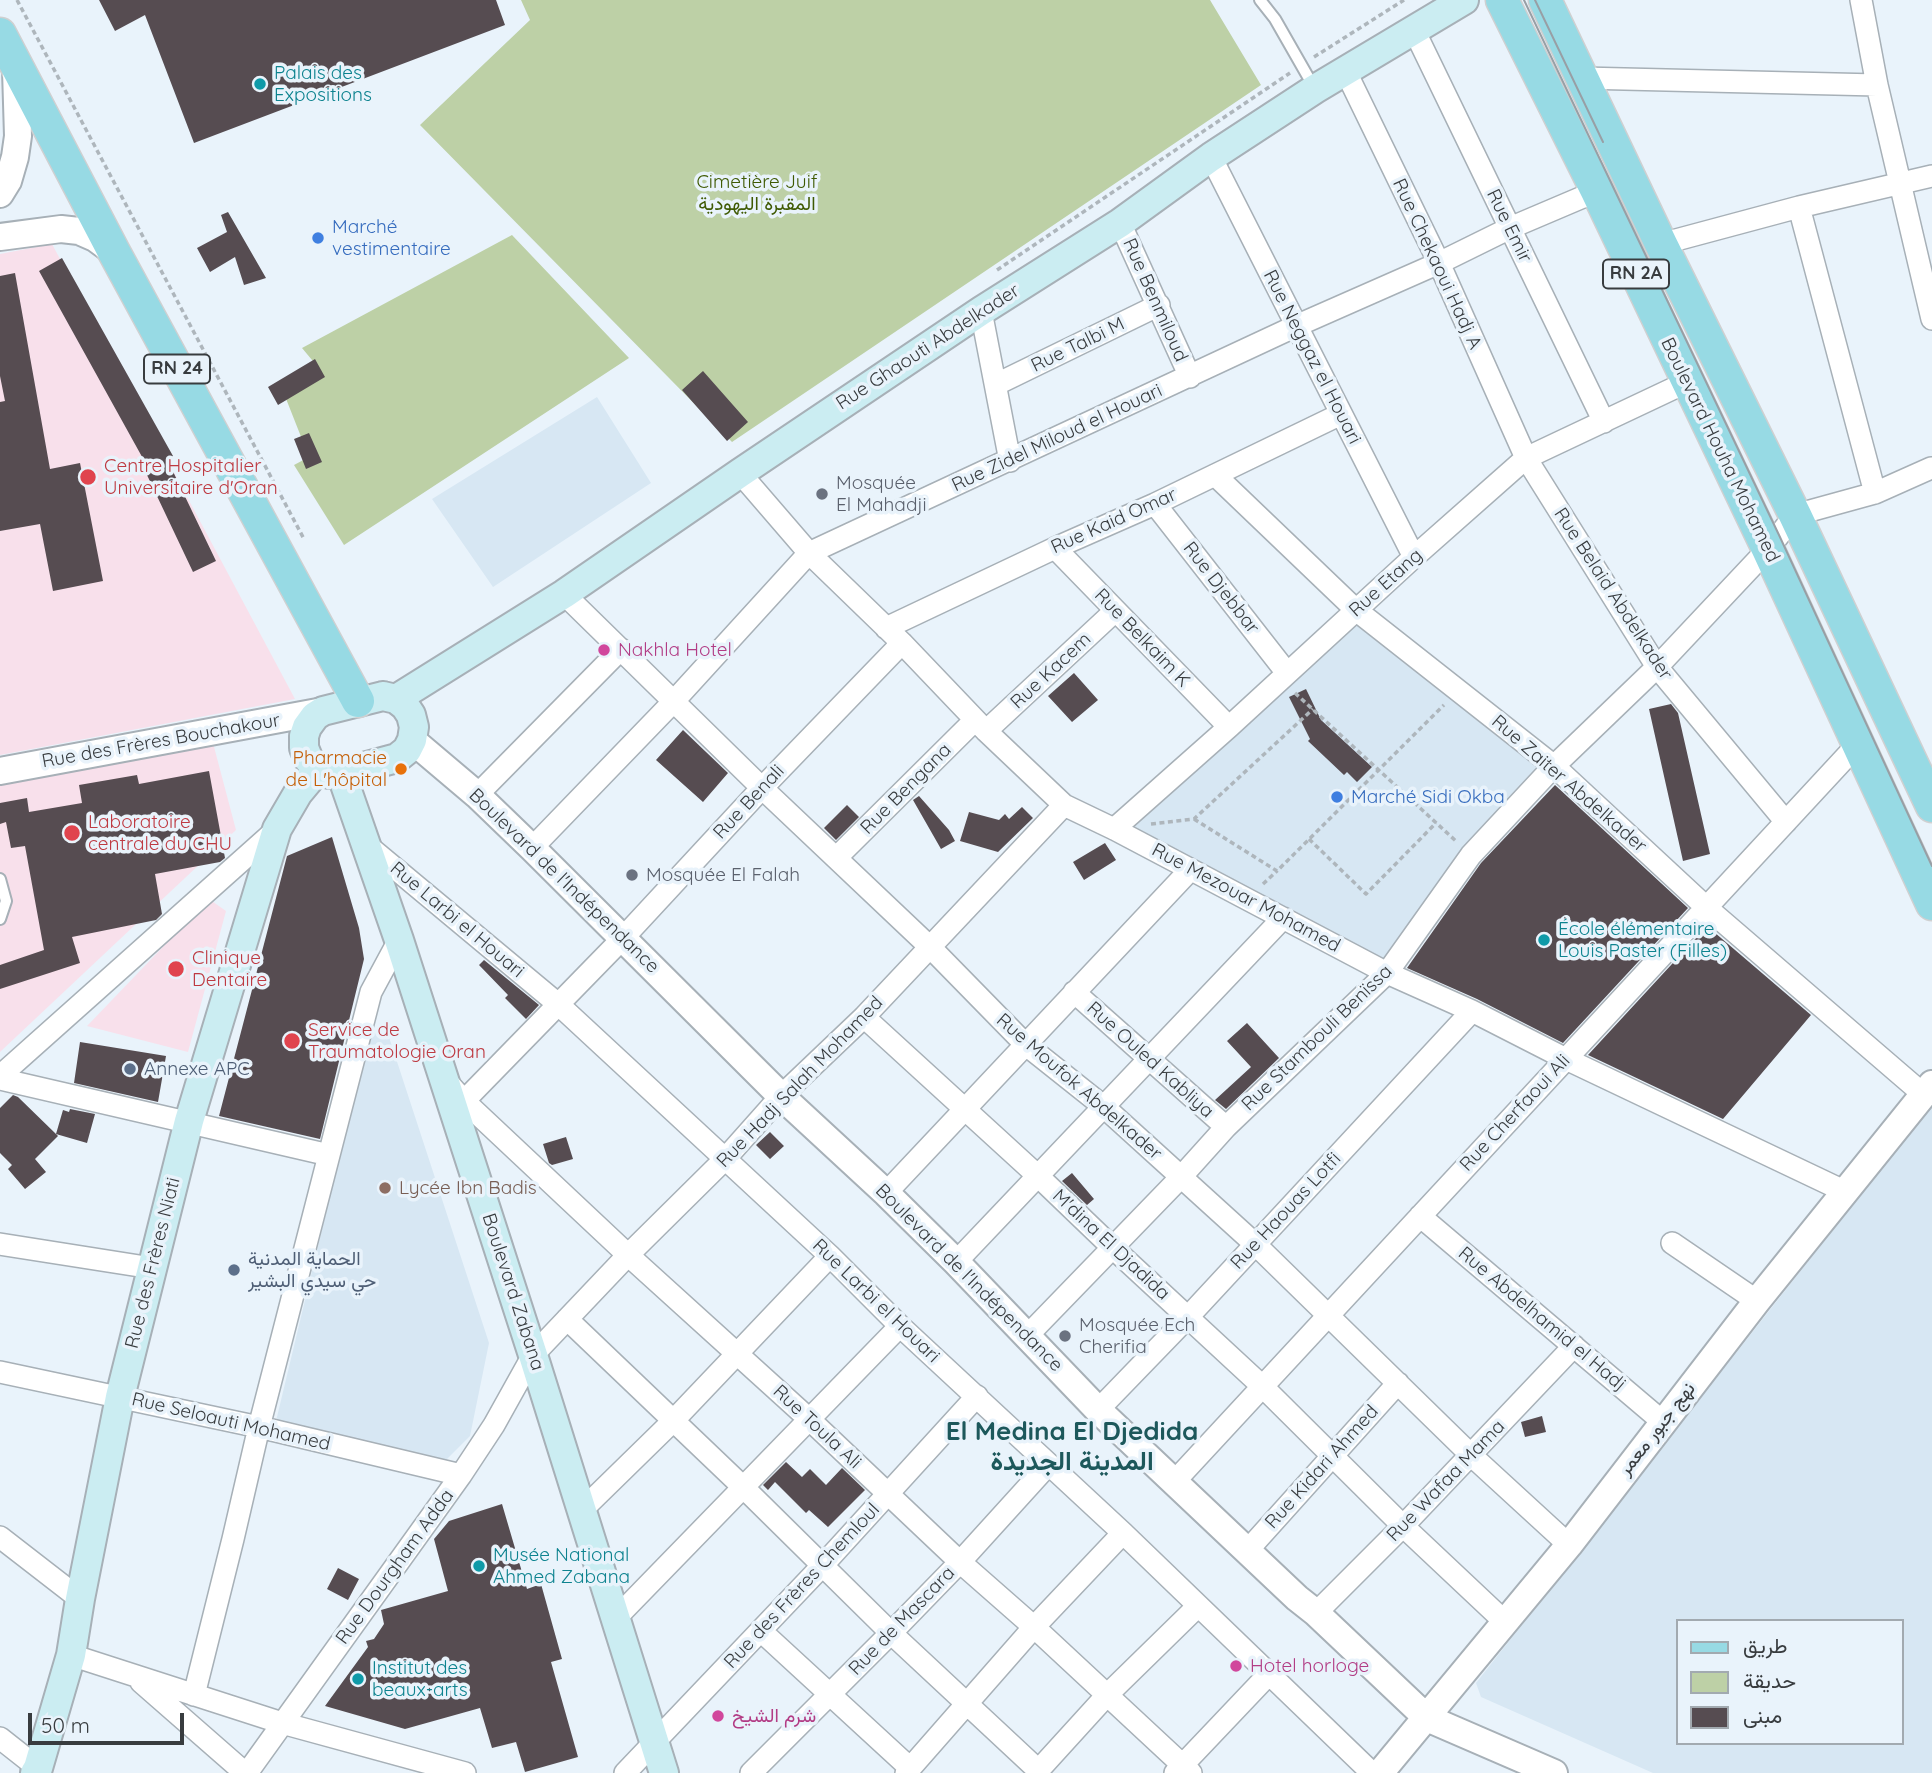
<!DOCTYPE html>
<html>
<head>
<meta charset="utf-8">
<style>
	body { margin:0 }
	#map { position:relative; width:1932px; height:1773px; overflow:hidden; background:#e9f3fb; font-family:Quicksand,Vazirmatn,sans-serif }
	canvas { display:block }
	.legend { position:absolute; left:1676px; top:1619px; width:228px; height:126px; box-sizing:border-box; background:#e9f3fb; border:2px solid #a2aab0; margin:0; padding:9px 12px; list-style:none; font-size:21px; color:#383c3f }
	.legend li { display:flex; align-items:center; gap:14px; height:35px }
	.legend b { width:35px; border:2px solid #a2aab0 }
	.scale { position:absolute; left:28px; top:1713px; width:156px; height:32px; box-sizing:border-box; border:4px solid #383c3f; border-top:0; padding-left:9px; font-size:21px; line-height:24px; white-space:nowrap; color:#383c3f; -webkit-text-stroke:5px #e9f3fb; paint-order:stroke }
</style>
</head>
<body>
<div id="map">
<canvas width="1932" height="1773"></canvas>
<ul class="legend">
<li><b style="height:9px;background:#97dae4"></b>طريق</li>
<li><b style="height:19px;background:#bdd0a6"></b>حديقة</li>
<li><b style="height:19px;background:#564c51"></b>مبنى</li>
</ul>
<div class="scale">50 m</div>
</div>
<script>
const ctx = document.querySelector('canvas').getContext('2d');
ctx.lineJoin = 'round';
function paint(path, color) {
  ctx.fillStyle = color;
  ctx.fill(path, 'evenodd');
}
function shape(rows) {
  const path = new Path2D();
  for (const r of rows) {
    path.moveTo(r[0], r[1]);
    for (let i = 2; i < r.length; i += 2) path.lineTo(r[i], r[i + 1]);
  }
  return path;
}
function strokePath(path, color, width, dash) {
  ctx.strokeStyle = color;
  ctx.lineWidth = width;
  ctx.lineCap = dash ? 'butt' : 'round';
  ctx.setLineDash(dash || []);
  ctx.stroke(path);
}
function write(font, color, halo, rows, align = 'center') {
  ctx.font = font + ' Quicksand,Vazirmatn,sans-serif';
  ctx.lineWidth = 7;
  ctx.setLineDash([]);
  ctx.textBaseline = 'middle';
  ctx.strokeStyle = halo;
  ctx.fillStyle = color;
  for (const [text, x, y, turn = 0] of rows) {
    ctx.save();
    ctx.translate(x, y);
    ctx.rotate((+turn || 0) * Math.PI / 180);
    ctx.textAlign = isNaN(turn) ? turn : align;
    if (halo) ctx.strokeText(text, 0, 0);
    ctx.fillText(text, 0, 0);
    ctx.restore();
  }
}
paint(shape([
	[597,397,651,483,493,587,432,499],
	[1356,610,1554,766,1387,973,1114,829],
	[387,1031,489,1343,470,1436,445,1461,276,1421,369,1034],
	[1932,1104,1932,1773,1653,1773,1481,1697,1476,1683],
	[1678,1621,1902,1621,1902,1743,1678,1743]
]), '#d7e7f3');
paint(shape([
	[52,244,295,699,0,755,0,254],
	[213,743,236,830,0,1052,0,785],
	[209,899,226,911,188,1052,87,1026]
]), '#f8e0eb');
paint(shape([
	[521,0,1210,0,1261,85,732,442,420,125,530,20],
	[512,235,629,358,344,545,294,465,309,457,281,386,317,366,302,348]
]), '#bdd0a6');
paint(shape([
	[99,0,496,0,505,25,194,143,145,15,115,31],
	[228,212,266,278,244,285,235,257,210,272,197,248,227,232,221,215],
	[62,258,173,456,167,459,216,561,193,572,147,475,151,473,39,271],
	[15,273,50,469,80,463,103,581,53,591,40,524,0,531,0,402,5,401,0,376,0,276],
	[315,359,325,377,278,405,268,387],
	[703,371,748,422,727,441,682,390],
	[309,433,322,462,306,469,294,439],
	[1074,673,1098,700,1072,722,1048,696],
	[1306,689,1321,720,1372,767,1357,782,1347,772,1344,775,1308,741,1310,739,1289,697],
	[1671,704,1678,713,1710,854,1683,861,1649,709],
	[683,730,728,773,703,802,656,760],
	[209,771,225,858,220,862,155,874,162,914,156,920,72,937,80,963,0,989,0,965,44,950,25,846,11,848,6,822,0,824,0,803,27,798,29,812,82,803,79,785,137,775,139,784],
	[1555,785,1688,908,1563,1043,1477,999,1407,968,1481,863],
	[919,796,949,830,955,841,941,849,913,800],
	[847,805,859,817,836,840,824,828],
	[1022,807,1033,818,998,852,960,841,969,812,999,820,1005,814,1009,819],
	[332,837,359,928,364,959,320,1139,219,1116,287,856],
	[1105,843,1116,860,1084,880,1073,862],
	[1707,926,1811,1015,1723,1119,1588,1055],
	[484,960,539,1005,526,1019,505,998,508,995,479,965],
	[1247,1023,1279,1058,1226,1109,1215,1100,1251,1067,1227,1041],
	[80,1042,166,1056,158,1102,74,1083],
	[13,1095,18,1097,56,1134,63,1110,69,1112,70,1109,95,1114,87,1143,56,1134,58,1136,35,1159,46,1172,25,1189,8,1169,12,1165,0,1153,0,1108],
	[770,1132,784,1146,770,1159,756,1145],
	[566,1137,573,1159,552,1165,549,1163,543,1144],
	[1072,1173,1094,1199,1087,1205,1062,1181],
	[1542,1416,1546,1432,1525,1437,1521,1422],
	[786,1462,802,1477,810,1469,826,1485,842,1468,865,1490,828,1527,809,1510,806,1513,775,1482,768,1490,763,1485],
	[502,1504,527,1589,541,1584,562,1659,551,1662,578,1757,525,1772,516,1742,492,1748,480,1708,405,1729,325,1706,368,1647,366,1641,374,1639,384,1624,381,1610,448,1591,434,1539,449,1521],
	[338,1568,359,1579,348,1600,327,1589]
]), '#564c51');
const service = shape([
	[1260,0,1275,19,1315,89],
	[0,879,6,901,0,919]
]);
const minor = shape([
	[1861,0,1877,85,1932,319],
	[1414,30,1604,422],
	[1345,70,1439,263,1526,458,1657,667,1786,822],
	[1582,78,1877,85],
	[1211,157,1414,557],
	[1799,207,1875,493],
	[1120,223,1190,377],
	[1661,244,1799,207,1932,176],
	[981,311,1010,461],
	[997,384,1159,305],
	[740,473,809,553,902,643,986,731,1064,805,1114,829,1387,973,1472,1011,1566,1059,1846,1192],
	[1215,475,1356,610,1554,766,1707,908,1923,1094],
	[1155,504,1287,673],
	[1055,548,1229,727],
	[564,594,762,788,931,948,1025,1044,1103,1106,1255,1244,1472,1456,1569,1545],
	[886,628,1055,548,1155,504,1341,414],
	[986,731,1115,611],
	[477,795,621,649],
	[1114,829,1229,727,1414,557,1526,458,1687,382],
	[367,845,558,1004,830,1256,900,1326,1123,1533,1372,1773],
	[532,848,674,701,809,553,1296,326,1439,263,1510,228,1597,191],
	[836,858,975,720],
	[1074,992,1226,1127],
	[864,1017,1038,1176,1113,1248,1262,1386,1403,1526,1505,1622],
	[0,1076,277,829],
	[0,1079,329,1155],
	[449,1084,464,1101,628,1255,809,1419,960,1562,1034,1627,1191,1773],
	[458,1112,464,1101,623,938,762,788,902,643],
	[886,1193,1190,870],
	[1420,1216,1663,1422],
	[1672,1243,1757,1301],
	[0,1244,152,1268],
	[956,1262,1283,918],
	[567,1319,744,1488,891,1633,1039,1771],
	[1027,1336,1181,1177,1226,1127,1387,973,1471,855,1554,766,1657,667,1768,549,1795,515,1875,493,1931,468],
	[0,1372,259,1427,461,1475],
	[1098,1410,1188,1317,1472,1011],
	[1174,1482,1857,745],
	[582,1510,673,1421,830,1256],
	[0,1537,80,1599],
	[1247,1551,1398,1383],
	[1316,1613,1403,1526,1574,1346],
	[616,1618,900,1326],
	[761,1631,910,1768],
	[71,1655,282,1723,465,1773],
	[141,1682,245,1773],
	[194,1695,233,1539,259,1427,371,992,399,940],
	[0,1738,38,1768],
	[247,1773,461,1475,494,1425,533,1355,628,1255,725,1159,781,1096,864,1017,1064,805],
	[625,1773,822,1566,977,1396],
	[751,1773,891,1633,960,1562,1048,1465],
	[906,1773,1034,1627,1123,1533],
	[1036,1773,1107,1695,1198,1606],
	[1175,1773,1269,1674]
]);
const tertiary = shape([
	[0,194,8,181,15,157,18,136,16,70],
	[0,237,61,229,79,231,95,238,114,252],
	[412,740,477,795,532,848,781,1096,886,1193,956,1262,1098,1410,1297,1598,1316,1613,1427,1718,1554,1773],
	[0,771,323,711],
	[1380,1773,1569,1545,1757,1301,1932,1084]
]);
const secondary = shape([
	[383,696,396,699,405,706,411,715,414,727,412,740,407,750,397,758,341,773,329,774,318,769,309,760,304,748,304,736,307,727,315,716,323,711,383,696],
	[396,699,564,594,740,473,981,311,1120,223,1211,157,1315,89,1464,0],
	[341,773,399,940,533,1355,664,1773],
	[35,1773,38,1768,71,1655,80,1599,120,1397,189,1121,277,829,298,793,318,769]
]);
const primary = shape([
	[1502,0,1597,191,1768,549,1932,904],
	[1545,0,1661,244,1795,515,1932,806],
	[0,34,114,252,358,701]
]);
strokePath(service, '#a7b0b7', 14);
strokePath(minor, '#a7b0b7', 24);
strokePath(tertiary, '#a7b0b7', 30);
strokePath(secondary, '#a7b0b7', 32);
strokePath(primary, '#cfd0d1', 35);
strokePath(shape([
	[17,0,304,539],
	[1314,57,1404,0],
	[997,270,1290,73],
	[1295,693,1457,842],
	[1194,819,1277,871,1444,705],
	[1151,824,1194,819,1313,709],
	[1309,839,1366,894,1436,823],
	[1263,884,1277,871]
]), '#aeb6bc', 3.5, [5, 3.5]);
strokePath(service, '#fff', 10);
strokePath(minor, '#fff', 21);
strokePath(tertiary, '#fff', 26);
strokePath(secondary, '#cbedf2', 28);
strokePath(primary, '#97dae4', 32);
strokePath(shape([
	[1524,0,1779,535,1932,866],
	[1535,0,1603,142]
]), '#989fa5', 2);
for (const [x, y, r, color] of [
	[260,84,7,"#0f9aa8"],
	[318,238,7,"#3f7fe0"],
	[88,477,9,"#e0444e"],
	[822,494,7,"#6b7280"],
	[604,650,7,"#d1479c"],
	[401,769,7,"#e8710a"],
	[1337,797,7,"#3f7fe0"],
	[72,833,9,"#e0444e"],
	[632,875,7,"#6b7280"],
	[1544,940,7,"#0f9aa8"],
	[176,969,9,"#e0444e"],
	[292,1041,9,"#e0444e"],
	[130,1069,7,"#5c6f8a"],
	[385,1188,7,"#8d6e63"],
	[234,1270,7,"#5c6f8a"],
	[1065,1336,7,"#6b7280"],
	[479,1566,7,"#0f9aa8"],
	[1236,1666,7,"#d1479c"],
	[358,1679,7,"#0f9aa8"],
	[718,1716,7,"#d1479c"]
]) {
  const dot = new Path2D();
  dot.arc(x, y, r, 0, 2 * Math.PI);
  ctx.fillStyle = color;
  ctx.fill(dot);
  strokePath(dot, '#e9f3fb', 2.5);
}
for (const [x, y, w] of [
	[1636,274,66],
	[177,369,66]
]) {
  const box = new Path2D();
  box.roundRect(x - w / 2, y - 14.5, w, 29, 5);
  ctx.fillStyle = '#e9f3fb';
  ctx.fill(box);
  strokePath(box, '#383c3f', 2);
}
write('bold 18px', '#383c3f', null, [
	["RN 2A",1636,274],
	["RN 24",177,369]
]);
write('19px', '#0d838f', '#e9f3fb', [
	["Palais des",274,73],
	["Expositions",274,95],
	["École élémentaire",1558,929],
	["Louis Paster (Filles)",1558,951],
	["Musée National",493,1555],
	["Ahmed Zabana",493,1577],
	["Institut des",372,1668],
	["beaux-arts",372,1690]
], 'left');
write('19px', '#3f5a03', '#e9f3fb', [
	["Cimetière Juif",757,182],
	["المقبرة اليهودية",757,204]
]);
write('19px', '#383c3f', '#e9f3fb', [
	["Rue Emir",1509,226,64],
	["Rue Chekaoui Hadj A",1437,264,65],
	["Rue Benmiloud",1155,300,66],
	["Rue Talbi M",1078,345,-26],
	["Rue Ghaouti Abdelkader",928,347,-33],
	["Rue Neggaz el Houari",1312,357,63],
	["Rue Zidel Miloud el Houari",1057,438,-25],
	["Boulevard Houha Mohamed",1720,450,64],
	["Rue Kaid Omar",1114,521,-24],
	["Rue Etang",1386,583,-42],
	["Rue Djebbar",1221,588,52],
	["Rue Belaid Abdelkader",1613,594,57],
	["Rue Belkaim K",1142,638,46],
	["Rue Kacem",1051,671,-43],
	["Rue des Frères Bouchakour",161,741,-10],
	["Rue Zaiter Abdelkader",1569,784,41],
	["Rue Bengana",906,789,-45],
	["Rue Benali",749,802,-47],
	["Boulevard de l'Indépendance",564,881,44],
	["Rue Mezouar Mohamed",1246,898,28],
	["Rue Larbi el Houari",457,920,40],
	["Rue Stambouli Benïssa",1317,1038,-44],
	["Rue Ouled Kabliya",1150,1060,42],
	["Rue Hadj Salah Mohamed",800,1082,-46],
	["Rue Moufok Abdelkader",1079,1087,41],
	["Rue Cherfaoui Ali",1515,1113,-47],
	["Rue Haouas Lotfi",1286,1211,-47],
	["M'dina El Djadida",1111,1245,43],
	["Rue des Frères Niati",153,1263,-76],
	["Boulevard de l'Indépendance",969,1278,45],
	["Boulevard Zabana",513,1292,72],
	["Rue Larbi el Houari",876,1301,44],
	["Rue Abdelhamid el Hadj",1542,1319,40],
	["Rue Seloauti Mohamed",231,1422,13],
	["Rue Toula Ali",817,1427,43],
	["نهج جبور معمر",1657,1429,-52],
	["Rue Kidari Ahmed",1322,1467,-48],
	["Rue Wafaa Mama",1446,1481,-46],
	["Rue Dourgham Adda",395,1567,-54],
	["Rue des Frères Chemloul",802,1586,-47],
	["Rue de Mascara",902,1621,-46]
]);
write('19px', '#366cbe', '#e9f3fb', [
	["Marché",332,227],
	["vestimentaire",332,249],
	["Marché Sidi Okba",1351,797]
], 'left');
write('19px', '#be3a42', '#e9f3fb', [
	["Centre Hospitalier",104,466],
	["Universitaire d'Oran",104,488],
	["Laboratoire",88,822],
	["centrale du CHU",88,844],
	["Clinique",192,958],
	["Dentaire",192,980],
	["Service de",308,1030],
	["Traumatologie Oran",308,1052]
], 'left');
write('19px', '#5b616d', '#e9f3fb', [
	["Mosquée",836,483],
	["El Mahadji",836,505],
	["Mosquée El Falah",646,875],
	["Mosquée Ech",1079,1325],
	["Cherifia",1079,1347]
], 'left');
write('19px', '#b23c85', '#e9f3fb', [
	["Nakhla Hotel",618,650],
	["Hotel horloge",1250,1666],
	["شرم الشيخ",732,1716]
], 'left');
write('19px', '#c56008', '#e9f3fb', [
	["Pharmacie",387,758],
	["de L'hôpital",387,780]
], 'right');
write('19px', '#4e5e75', '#e9f3fb', [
	["Annexe APC",144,1069],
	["الحماية المدنية",248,1259],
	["حي سيدي البشير",248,1281]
], 'left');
write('19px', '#785e54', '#e9f3fb', [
	["Lycée Ibn Badis",399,1188]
], 'left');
write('bold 26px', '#1d585b', '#e9f3fb', [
	["El Medina El Djedida",1072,1432],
	["المدينة الجديدة",1072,1462]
]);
</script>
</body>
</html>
